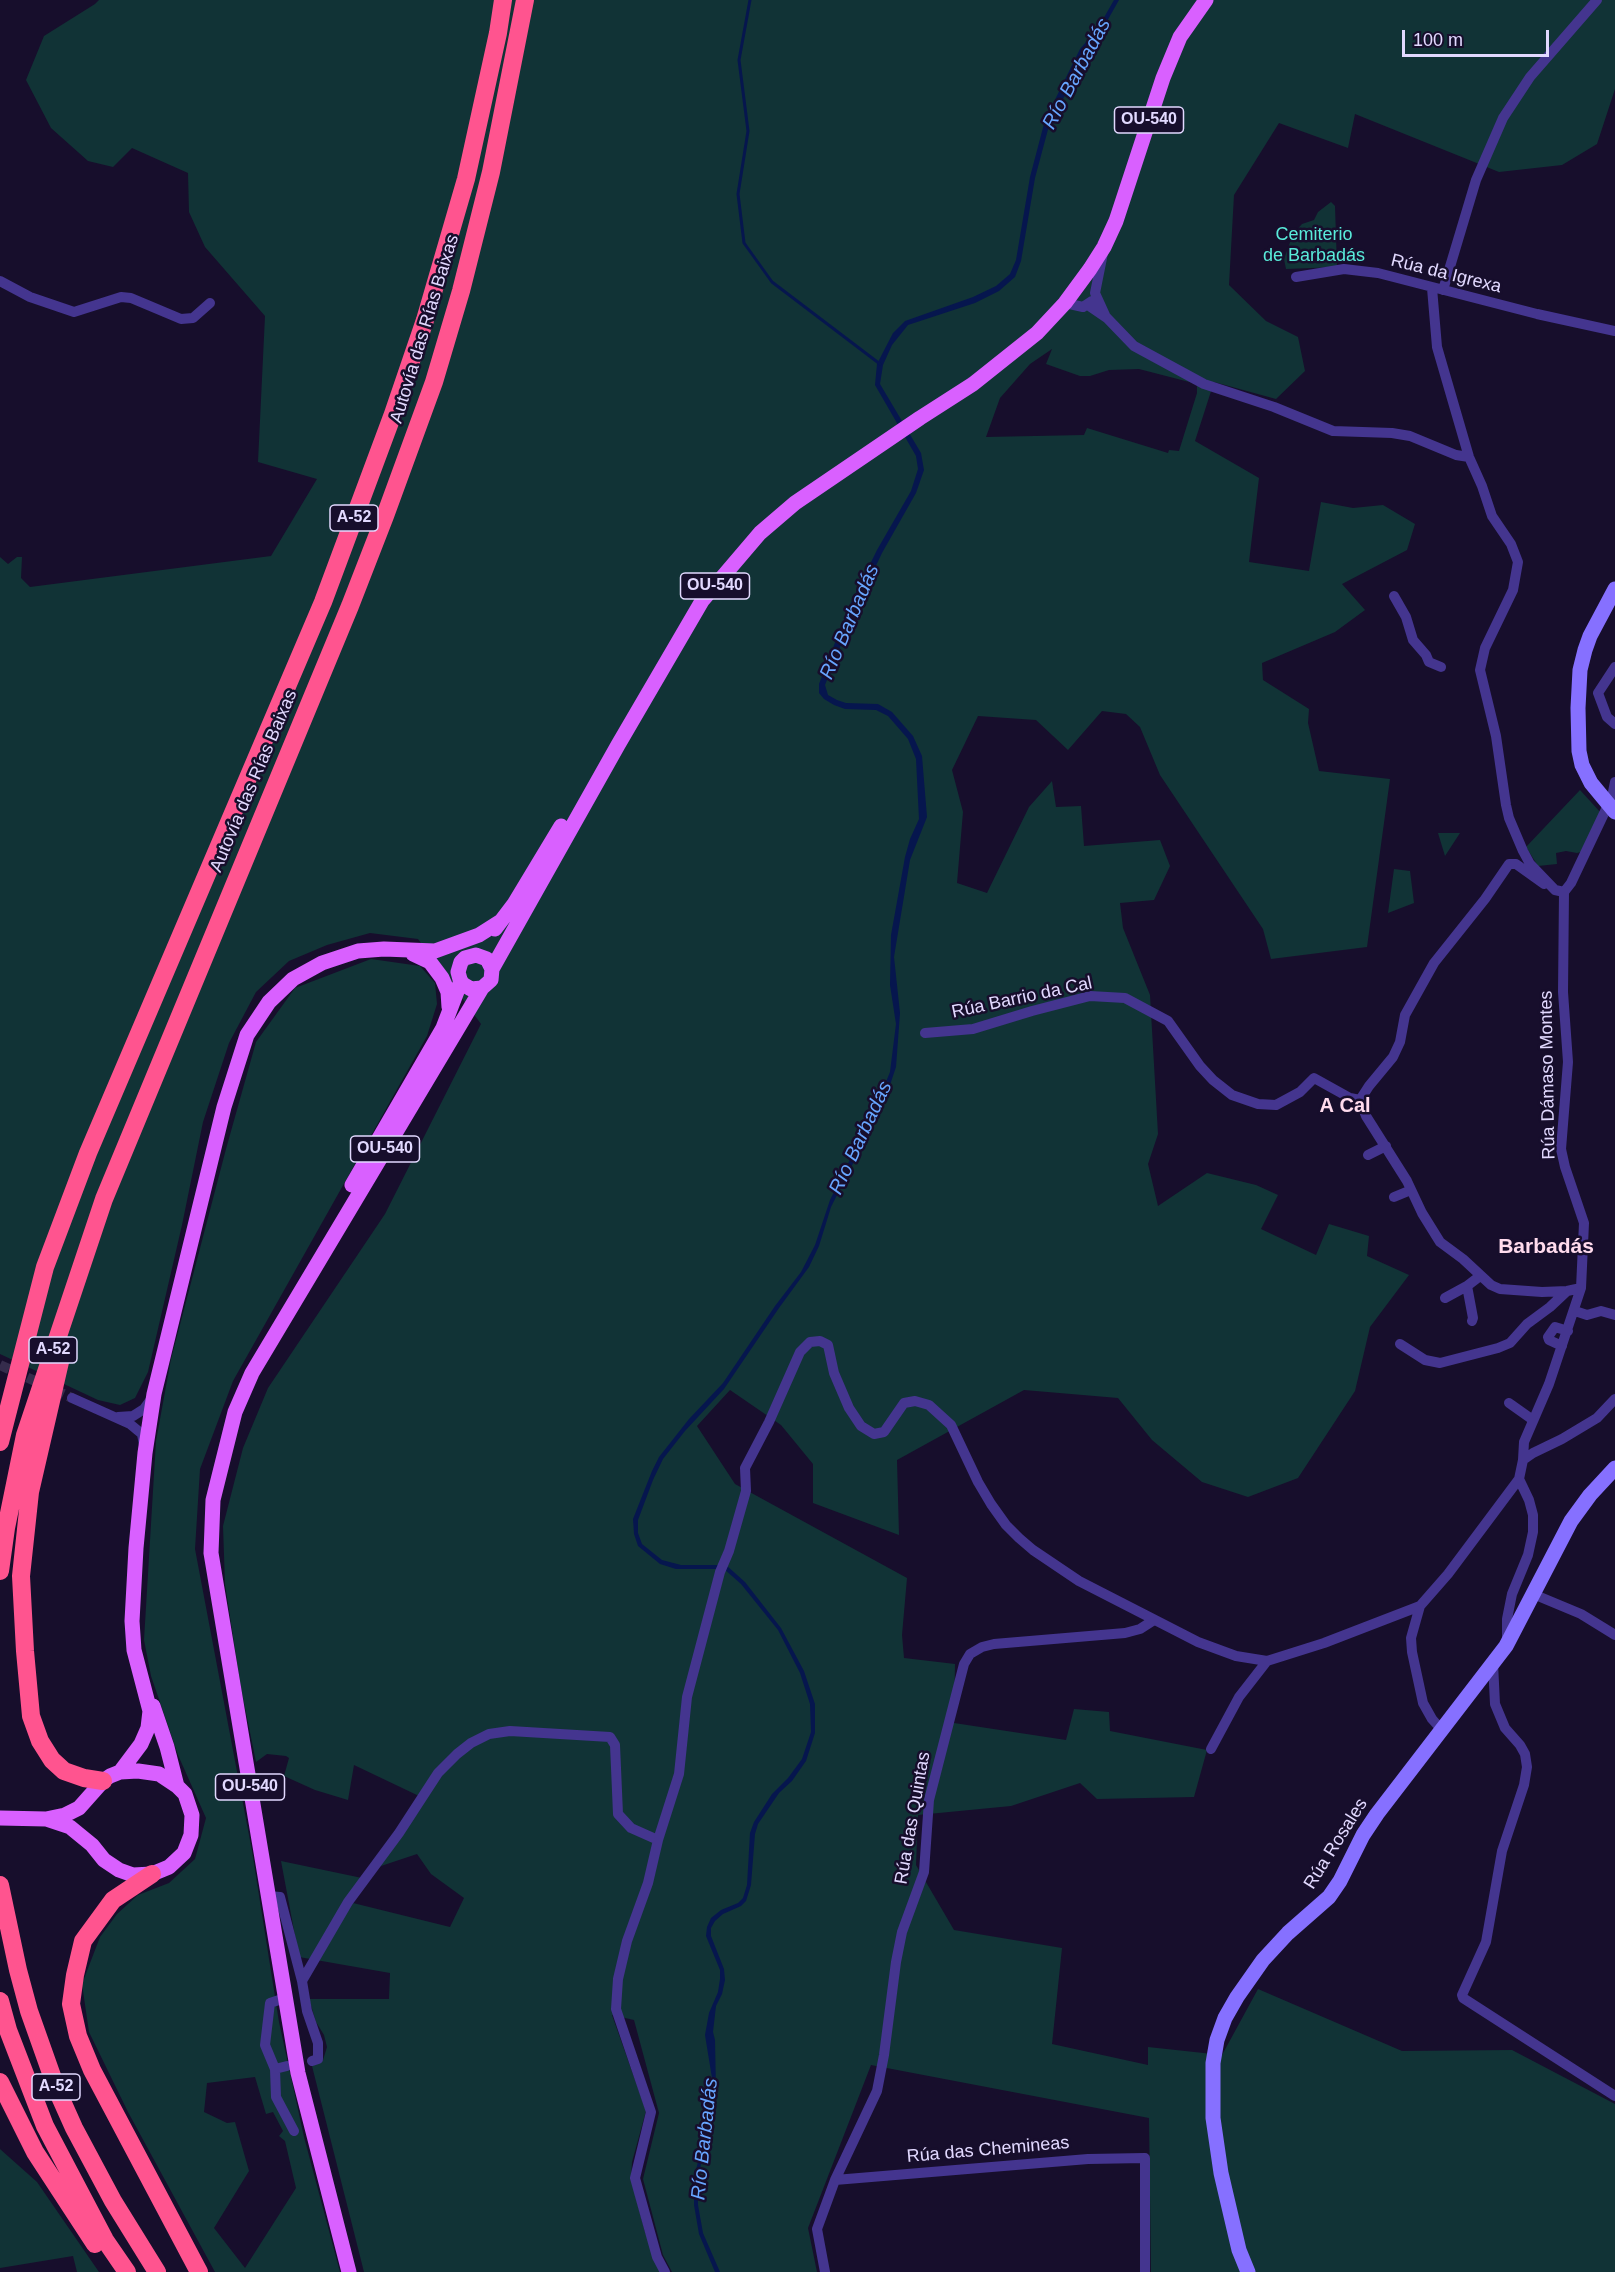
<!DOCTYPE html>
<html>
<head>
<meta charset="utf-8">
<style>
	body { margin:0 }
	#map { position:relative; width:1615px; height:2272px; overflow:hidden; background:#170e2c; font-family:Helvetica,sans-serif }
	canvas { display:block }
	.scale { position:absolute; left:1402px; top:30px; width:147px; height:27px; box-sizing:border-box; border:3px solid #e2d9ff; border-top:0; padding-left:8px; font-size:18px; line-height:21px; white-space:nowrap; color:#e2d9ff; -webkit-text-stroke:4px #170e2c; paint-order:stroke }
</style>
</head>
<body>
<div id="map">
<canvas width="1615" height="2272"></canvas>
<div class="scale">100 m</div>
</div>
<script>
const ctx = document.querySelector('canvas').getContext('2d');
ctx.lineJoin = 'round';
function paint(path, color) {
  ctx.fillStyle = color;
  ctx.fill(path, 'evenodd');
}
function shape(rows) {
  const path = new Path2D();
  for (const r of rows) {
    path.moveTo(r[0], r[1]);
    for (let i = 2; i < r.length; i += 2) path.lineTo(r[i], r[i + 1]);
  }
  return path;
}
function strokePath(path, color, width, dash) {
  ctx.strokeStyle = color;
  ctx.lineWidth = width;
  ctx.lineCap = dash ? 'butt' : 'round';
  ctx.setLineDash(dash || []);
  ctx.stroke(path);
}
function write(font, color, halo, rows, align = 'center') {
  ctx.font = font + ' Helvetica,sans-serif';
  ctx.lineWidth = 5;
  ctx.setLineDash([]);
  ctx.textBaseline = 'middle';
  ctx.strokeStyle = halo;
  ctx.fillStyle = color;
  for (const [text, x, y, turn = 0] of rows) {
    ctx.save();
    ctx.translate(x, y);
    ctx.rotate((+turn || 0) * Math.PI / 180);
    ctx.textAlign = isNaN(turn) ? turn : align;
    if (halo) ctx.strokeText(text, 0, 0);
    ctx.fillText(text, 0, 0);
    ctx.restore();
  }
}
paint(shape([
	[99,0,1615,0,1615,89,1597,144,1562,165,1499,172,1355,114,1348,148,1279,123,1234,195,1229,285,1266,321,1298,337,1305,371,1276,399,1214,382,1195,441,1259,478,1249,562,1309,571,1321,502,1353,508,1383,505,1415,524,1407,550,1342,584,1365,610,1335,632,1262,663,1263,680,1309,709,1308,723,1319,771,1390,779,1367,947,1271,959,1263,929,1160,775,1140,727,1126,714,1102,711,1068,750,1036,720,978,716,952,770,963,812,957,883,987,893,1029,807,1052,781,1056,807,1081,806,1084,846,1160,840,1170,866,1154,900,1120,903,1123,928,1150,995,1158,1134,1148,1164,1158,1206,1207,1173,1256,1185,1278,1195,1261,1229,1316,1255,1329,1224,1369,1236,1367,1256,1409,1275,1370,1327,1355,1391,1298,1478,1248,1497,1202,1482,1152,1440,1118,1398,1024,1390,897,1460,899,1535,813,1503,813,1464,781,1425,730,1390,697,1426,735,1484,907,1578,902,1635,904,1658,955,1664,954,1723,1066,1740,1074,1709,1109,1712,1110,1731,1207,1750,1194,1797,1097,1799,1080,1783,1011,1806,918,1815,916,1865,954,1930,1062,1948,1052,2044,1148,2065,1148,2047,1222,2055,1258,1989,1402,2051,1512,2050,1615,2104,1615,2272,1151,2272,1149,2118,871,2065,808,2228,817,2272,672,2272,663,2255,643,2179,659,2113,634,2020,612,2015,646,2111,632,2162,631,2179,645,2232,661,2272,364,2272,312,2066,323,2060,327,2047,324,2035,316,2022,309,1999,389,1999,390,1973,299,1957,281,1861,362,1878,353,1903,450,1927,464,1898,431,1874,417,1854,378,1867,419,1796,354,1765,348,1800,315,1790,284,1776,289,1758,286,1756,267,1754,256,1762,241,1688,225,1584,223,1526,243,1448,268,1388,385,1214,481,1024,418,939,370,933,327,945,289,961,256,992,229,1043,203,1122,182,1225,148,1372,135,1398,120,1405,98,1400,0,1354,0,557,8,564,17,557,22,557,21,578,30,587,271,556,317,479,258,462,265,316,205,247,189,212,188,173,132,148,113,167,88,161,51,128,26,80,44,36,95,4],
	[1052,349,1046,364,1080,376,1090,376,1109,370,1139,369,1197,384,1197,393,1179,451,1169,450,1168,453,1087,428,1084,435,986,437,1000,398,1030,364],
	[1331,202,1335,206,1337,267,1286,269,1284,259,1293,234,1302,224,1314,220,1318,212],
	[1580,790,1601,813,1581,852,1577,853,1566,851,1556,853,1557,864,1538,866,1526,847],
	[1438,833,1460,833,1445,856],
	[1394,869,1410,871,1414,903,1388,913],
	[371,959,420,966,435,983,437,1004,427,1036,233,1381,200,1469,195,1549,252,1851,279,2022,304,2137,340,2272,215,2272,128,2112,89,2032,82,1984,100,1937,117,1914,138,1895,169,1883,195,1859,206,1818,178,1755,151,1676,144,1640,156,1441,171,1359,226,1149,256,1042,295,988],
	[255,2077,266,2114,273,2112,283,2131,279,2136,285,2141,296,2188,245,2268,214,2228,249,2171,235,2122,227,2123,204,2112,207,2083],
	[0,2149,37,2182,99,2272,77,2272,73,2256,0,2268]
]), '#113336');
paint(shape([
	[1114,0,1119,0,1050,122,1035,178,1021,261,1015,277,999,291,975,303,908,325,892,345,883,365,880,384,921,453,924,470,916,493,882,553,854,612,825,685,828,695,837,700,846,703,878,704,892,712,913,736,922,756,927,817,910,860,894,957,900,1013,896,1067,887,1094,877,1116,831,1207,819,1246,809,1267,779,1308,724,1389,685,1431,663,1459,653,1480,638,1520,638,1533,642,1544,662,1560,681,1565,726,1565,745,1582,781,1628,804,1671,815,1704,815,1733,806,1761,792,1781,779,1793,758,1824,755,1834,751,1885,746,1901,741,1906,723,1914,715,1921,711,1928,711,1936,724,1969,725,1980,722,1994,716,2006,713,2032,715,2040,716,2091,713,2114,702,2159,698,2179,698,2205,703,2233,720,2272,715,2272,699,2234,694,2205,694,2179,709,2113,712,2090,712,2078,705,2035,709,2013,718,1992,720,1979,720,1970,706,1936,707,1927,711,1918,721,1910,738,1903,743,1898,747,1885,750,1833,754,1822,772,1794,788,1778,802,1759,811,1732,810,1704,800,1673,778,1630,741,1584,724,1569,676,1569,660,1564,638,1546,634,1534,633,1519,652,1471,659,1457,689,1419,723,1383,775,1306,801,1272,815,1245,830,1200,875,1109,890,1072,896,1024,890,985,891,935,905,857,910,839,919,819,916,759,908,739,888,716,876,710,845,709,834,705,824,699,819,693,819,684,848,609,877,550,911,491,918,469,916,456,875,385,877,364,893,333,905,321,973,297,996,286,1010,274,1016,260,1030,177,1045,120,1080,49,1098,28]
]), '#06164e');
strokePath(shape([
	[750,0,739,60,748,131,738,194,744,243,772,282,880,364]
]), '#06164e', 3);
strokePath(shape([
	[0,1365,72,1398]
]), '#352c4c', 10, [10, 5]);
strokePath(shape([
	[1103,253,1095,293,1105,315],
	[1296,277,1344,269,1378,273,1537,314,1615,331],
	[0,281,30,297,74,312,121,297,131,298,181,319,193,318,210,303],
	[1432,288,1437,347,1469,457,1482,486,1492,516,1511,544,1518,562,1513,590,1485,648,1480,670,1496,736,1506,805,1509,818,1523,851,1530,864,1555,890,1564,892,1571,883,1608,805],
	[1443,290,1476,180,1503,118,1530,77,1597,0],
	[1065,303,1083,307,1092,301],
	[1088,305,1107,318,1134,346,1204,384,1274,407,1333,431,1392,433,1410,436,1456,455,1469,457],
	[1394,596,1406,617,1413,640,1426,655,1429,662,1441,667],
	[1615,667,1598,693,1607,717,1615,724],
	[1610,807,1615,782],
	[925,1033,973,1029,1032,1011,1090,996,1125,998,1168,1021,1200,1066,1213,1080,1232,1095,1258,1104,1276,1105,1300,1092,1314,1078,1350,1098,1360,1100,1366,1116,1407,1181,1422,1213,1440,1242,1463,1259,1491,1285,1500,1289,1542,1292,1567,1291,1581,1288],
	[1360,1100,1369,1086,1393,1057,1400,1042,1405,1015,1434,963,1485,899,1509,864,1516,864,1544,884],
	[1368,1155,1386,1146],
	[1394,1197,1411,1190],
	[1445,1298,1467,1286],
	[1575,1311,1587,1315,1601,1311,1615,1315],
	[1472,1321,1473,1318,1467,1286,1480,1276],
	[1400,1344,1425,1360,1440,1363,1498,1348,1510,1343,1527,1324,1550,1307,1567,1291],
	[1562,1346,1549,1340,1548,1337,1555,1327,1568,1331],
	[72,1398,130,1424,142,1434,144,1445],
	[1509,1403,1533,1420],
	[118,1417,133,1416,144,1409,152,1398],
	[1523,1460,1524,1442,1549,1384,1581,1288,1584,1223,1565,1167,1561,1149,1568,1062,1563,992,1564,892],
	[1533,1594,1581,1614,1615,1635],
	[1507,1639,1507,1619,1512,1594,1528,1555,1533,1532,1533,1515,1529,1500,1519,1479],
	[1493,1663,1495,1704,1505,1728,1520,1745,1525,1754,1527,1767,1524,1785,1502,1851,1486,1942,1462,1995,1463,1998,1615,2096],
	[1441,1729,1432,1719,1423,1703,1412,1652,1411,1638,1420,1606,1448,1574,1519,1479,1523,1460,1533,1453,1562,1439,1597,1418,1615,1399],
	[1211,1749,1239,1697,1267,1661],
	[268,1896,280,1897,302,1981],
	[285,1998,270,2003,265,2045,275,2069,276,2097,294,2131],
	[312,2061,318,2059,318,2043,307,2011,302,1981,348,1902,399,1833,438,1773,457,1754,471,1743,489,1734,510,1731,610,1737,615,1745,618,1814,631,1828,658,1840],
	[275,2069,287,2066],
	[835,2180,1088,2159,1145,2158,1145,2272],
	[665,2272,657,2257,635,2178,651,2112,616,2009,618,1979,627,1941,648,1883,658,1840,679,1774,687,1697,720,1572,729,1551,746,1491,745,1468,769,1422,800,1352,810,1342,820,1341,828,1345,834,1373,849,1408,861,1426,874,1434,884,1432,904,1403,915,1401,929,1405,951,1425,978,1482,991,1504,1006,1525,1019,1538,1033,1550,1079,1581,1198,1642,1236,1656,1267,1661,1324,1643,1420,1606],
	[825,2272,817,2229,835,2180,877,2091,884,2055,896,1962,902,1932,924,1872,929,1800,964,1664,970,1654,982,1647,994,1644,1125,1633,1140,1629,1154,1620]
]), '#44358f', 10);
strokePath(shape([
	[1615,589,1590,636,1585,650,1580,670,1578,708,1579,751,1582,765,1591,783,1615,812],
	[1248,2272,1239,2250,1221,2173,1213,2118,1213,2063,1217,2040,1225,2018,1237,1997,1263,1960,1288,1933,1329,1897,1340,1881,1363,1835,1377,1814,1506,1646,1571,1521,1590,1495,1615,1468]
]), '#8670ff', 15);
strokePath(shape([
	[495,929,514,904,561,826],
	[413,954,430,962,442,978,448,992,449,1007],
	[492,969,618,745,702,601,760,533,795,503,920,418,973,384,1037,333,1065,303,1090,269,1104,247,1116,221,1163,78,1180,37,1206,0],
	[352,1185,443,1028,461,981],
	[153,1706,167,1747,177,1786],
	[120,1772,141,1744,148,1728,150,1711,134,1650,132,1621,136,1548,145,1453,154,1394,224,1107,247,1035,269,1002,293,979,322,963,358,951,384,949,435,951,479,935,501,921],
	[0,1818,46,1819,65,1815,79,1808,103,1781,110,1776,120,1772,138,1771,159,1774,177,1786,185,1794,192,1815,191,1835,184,1853,169,1867,152,1874,133,1875,119,1870,104,1860,92,1845,70,1827,46,1819],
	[349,2272,298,2073,211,1553,213,1500,235,1412,252,1373,482,988,491,980,492,969,487,959,476,955,465,958,461,962,458,972,461,983,471,989,482,988]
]), '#d960ff', 15);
strokePath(shape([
	[60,1362,30,1492,21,1576,25,1651,31,1716,40,1741,52,1760,64,1771,84,1778,103,1781],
	[0,1442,45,1267,88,1153,323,602,393,414,425,320,466,179,498,33,503,0],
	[0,1571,6,1528,25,1435,104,1199,350,606,385,516,434,382,461,291,491,172,525,0],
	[152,1874,113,1900,83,1941,75,1975,71,2004,78,2036,92,2070,199,2272],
	[0,1885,18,1970,29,2011,57,2090,74,2128,113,2201,157,2272],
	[0,2001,8,2030,45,2126,105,2240,127,2272],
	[0,2082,35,2152,95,2244]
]), '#ff548f', 18);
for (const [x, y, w] of [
	[1149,120,69],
	[354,518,48],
	[715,586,69],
	[385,1149,69],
	[53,1350,48],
	[250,1787,69],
	[56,2087,48]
]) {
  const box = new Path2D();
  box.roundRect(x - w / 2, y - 13, w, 26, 4.5);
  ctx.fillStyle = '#170e2c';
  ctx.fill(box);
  strokePath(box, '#e2d9ff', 1.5);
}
write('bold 16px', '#e2d9ff', null, [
	["OU-540",1149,120],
	["A-52",354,518],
	["OU-540",715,586],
	["OU-540",385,1149],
	["A-52",53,1350],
	["OU-540",250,1787],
	["A-52",56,2087]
]);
write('18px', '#59ebda', '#170e2c', [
	["Cemiterio",1314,235],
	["de Barbadás",1314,256]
]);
write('18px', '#e2d9ff', '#170e2c', [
	["Rúa da Igrexa",1446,274,14],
	["Autovía das Rías Baixas",425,329,-73],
	["Autovía das Rías Baixas",254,781,-67],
	["Rúa Barrio da Cal",1022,998,-12],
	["Rúa Dámaso Montes",1548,1075,-91],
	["Rúa das Quintas",913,1818,-80],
	["Rúa Rosales",1336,1844,-58],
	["Rúa das Chemineas",988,2150,-5]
]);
write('italic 20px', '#67a5ff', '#170e2c', [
	["Río Barbadás",1077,74,-62],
	["Río Barbadás",850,622,-67],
	["Río Barbadás",861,1138,-65],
	["Río Barbadás",705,2139,-84]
]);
write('bold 20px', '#ffdbed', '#170e2c', [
	["A Cal",1345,1106]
]);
write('bold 21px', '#ffdbed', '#170e2c', [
	["Barbadás",1546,1247]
]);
</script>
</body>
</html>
